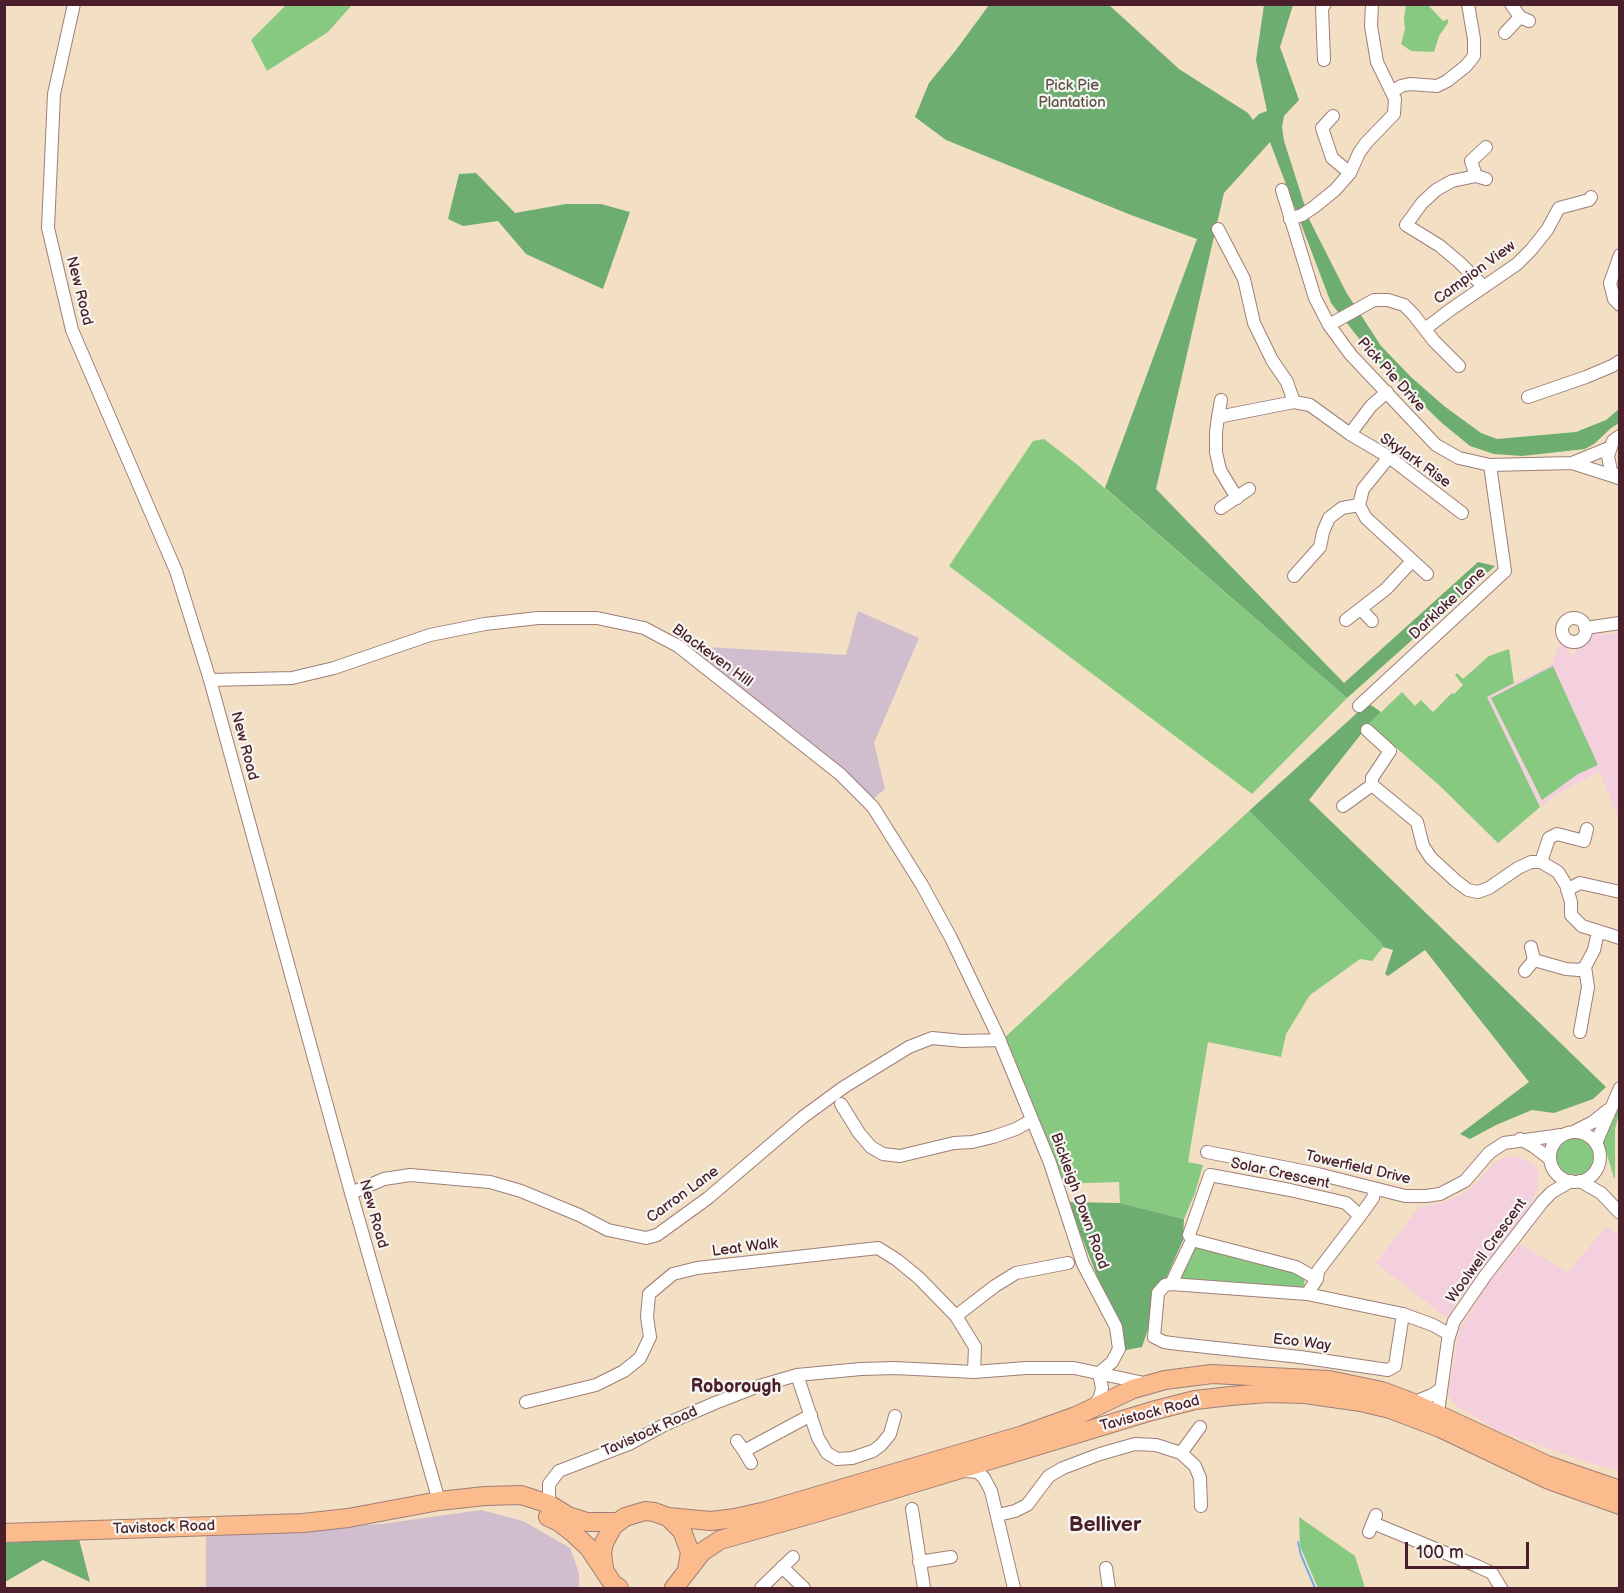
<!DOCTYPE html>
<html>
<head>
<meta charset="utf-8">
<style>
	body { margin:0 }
	#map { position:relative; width:1624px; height:1593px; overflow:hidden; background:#f2dfc4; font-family:"Balsamiq Sans",sans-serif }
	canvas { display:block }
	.frame { position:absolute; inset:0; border:6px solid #4a1f2b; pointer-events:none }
	.scale { position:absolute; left:1405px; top:1542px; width:124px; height:27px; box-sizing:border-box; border:3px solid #4a1f2b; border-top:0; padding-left:8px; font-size:18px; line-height:21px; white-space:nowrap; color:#4a1f2b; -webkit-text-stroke:4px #f6f6f2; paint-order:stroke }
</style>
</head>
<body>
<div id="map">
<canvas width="1624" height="1593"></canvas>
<div class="frame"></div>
<div class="scale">100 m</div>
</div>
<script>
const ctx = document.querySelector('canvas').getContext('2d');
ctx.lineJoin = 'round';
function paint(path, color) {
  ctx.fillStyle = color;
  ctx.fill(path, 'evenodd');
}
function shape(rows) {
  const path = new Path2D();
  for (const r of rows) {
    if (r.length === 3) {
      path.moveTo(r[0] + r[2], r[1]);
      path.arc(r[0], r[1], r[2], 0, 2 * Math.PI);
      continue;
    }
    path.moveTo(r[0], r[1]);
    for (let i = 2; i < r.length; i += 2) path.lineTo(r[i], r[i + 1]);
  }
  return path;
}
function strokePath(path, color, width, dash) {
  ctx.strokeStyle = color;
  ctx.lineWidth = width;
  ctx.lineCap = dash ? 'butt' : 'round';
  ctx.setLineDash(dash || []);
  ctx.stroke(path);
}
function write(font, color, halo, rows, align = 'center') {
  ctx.font = font + ' "Balsamiq Sans",sans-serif';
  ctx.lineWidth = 4.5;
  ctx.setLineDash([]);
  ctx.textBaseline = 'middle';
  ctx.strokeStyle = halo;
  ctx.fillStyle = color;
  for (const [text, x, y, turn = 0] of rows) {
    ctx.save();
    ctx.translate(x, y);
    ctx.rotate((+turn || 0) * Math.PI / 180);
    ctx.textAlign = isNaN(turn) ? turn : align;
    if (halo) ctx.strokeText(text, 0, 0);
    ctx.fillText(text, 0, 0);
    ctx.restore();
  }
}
paint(shape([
	[1600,632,1605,635,1619,632,1619,819,1599,771,1559,793,1540,807,1486,697,1552,664,1561,641,1569,647,1570,655,1573,655,1575,654,1576,648,1586,642,1589,636],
	[1516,1156,1534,1164,1538,1171,1538,1186,1535,1196,1527,1210,1464,1292,1455,1304,1448,1319,1376,1263,1419,1207,1436,1204,1459,1196,1475,1185,1494,1163,1505,1157],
	[1607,1226,1619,1238,1619,1470,1592,1464,1495,1429,1457,1406,1448,1395,1459,1330,1490,1282,1520,1244,1568,1272]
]), '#f4cfdd');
paint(shape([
	[858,611,919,638,874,743,885,789,872,800,698,657,707,647,846,655],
	[481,1510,523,1521,570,1548,579,1573,579,1588,206,1588,206,1534,382,1524]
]), '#d0bdcd');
paint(shape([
	[287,4,352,5,328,32,267,71,251,40],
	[1406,5,1428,5,1443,21,1448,19,1448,23,1439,36,1434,52,1411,51,1401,44,1405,29,1404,18],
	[1044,439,1079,466,1347,698,1252,794,949,566,1033,441],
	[1509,649,1514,683,1487,697,1540,807,1498,843,1440,786,1369,724,1402,692,1415,706,1421,700,1433,712,1452,693,1454,694,1463,685,1455,675,1457,673,1463,679,1489,656],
	[1553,666,1598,765,1578,774,1542,800,1491,698],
	[1249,811,1381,943,1383,947,1372,961,1360,959,1310,995,1286,1034,1281,1057,1208,1042,1188,1162,1203,1165,1195,1193,1184,1219,1120,1203,1119,1182,1061,1184,1002,1040],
	[1619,1101,1619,1113,1615,1129,1615,1178,1614,1178,1603,1141],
	[1575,1156,19],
	[1196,1245,1285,1267,1305,1277,1304,1286,1300,1290,1182,1280,1180,1278],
	[1299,1517,1355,1556,1365,1588,1318,1588,1300,1546]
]), '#87c981');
paint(shape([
	[1108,4,1179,69,1248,113,1253,120,1259,114,1267,111,1256,60,1264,5,1293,5,1280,47,1299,100,1284,116,1282,127,1284,141,1309,219,1346,292,1381,346,1411,377,1444,406,1481,433,1497,439,1576,432,1606,420,1619,409,1619,423,1611,428,1594,444,1585,449,1522,456,1494,454,1470,446,1442,423,1376,360,1331,303,1270,142,1224,193,1156,489,1344,683,1478,562,1495,566,1347,698,1105,488,1197,239,1131,215,946,140,915,117,929,83,956,50,989,5],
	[476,173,515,213,566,204,601,204,630,212,603,289,526,254,498,221,463,226,448,219,459,174],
	[1368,703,1381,712,1369,724,1309,800,1606,1087,1593,1099,1554,1113,1532,1110,1496,1125,1470,1139,1460,1134,1529,1082,1425,950,1388,976,1385,974,1393,950,1383,947,1381,943,1249,811],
	[1068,1202,1120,1203,1184,1219,1183,1240,1163,1285,1142,1347,1121,1351,1121,1337],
	[79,1539,90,1582,43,1560,5,1582,4,1543]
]), '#6dad6f');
strokePath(shape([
	[1298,1542,1301,1555,1315,1588]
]), '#74b0e6', 2);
const minor = shape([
	[74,4,54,94,48,228,72,330,176,571,210,680,351,1193,439,1501],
	[1511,4,1520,17,1529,21],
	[1505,33,1520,17],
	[1324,60,1322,8,1325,4],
	[1392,92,1401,86,1410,84,1437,86,1447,81,1466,66,1474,56,1474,39,1468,4],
	[1333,116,1322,128,1332,158,1350,173],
	[1476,176,1471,161,1486,147],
	[1282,190,1315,298,1329,325,1351,355,1436,445,1459,458,1490,465,1572,463,1616,477],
	[1290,219,1302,215,1314,207,1335,190,1350,173,1359,153,1366,143,1394,114,1395,99,1377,62,1371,26,1372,4],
	[1218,229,1244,279,1254,323,1272,360,1287,382,1294,402],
	[1620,255,1610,283,1614,299,1620,305],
	[1484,287,1460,263,1440,246,1406,225,1422,203,1436,190,1452,181,1476,176,1486,179],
	[1329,325,1374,300,1388,300,1404,305,1413,314,1434,341,1459,366],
	[1425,329,1450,310,1517,264,1531,250,1547,230,1559,208,1589,200,1591,197],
	[1387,392,1371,406,1350,434,1389,457,1462,513],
	[1528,397,1586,377,1612,366,1620,361],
	[1218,417,1221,400],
	[1389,457,1363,489,1359,505,1366,518,1427,574],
	[1572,463,1609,448],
	[1618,478,1611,471,1608,456,1613,441,1620,436],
	[1237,498,1220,470,1216,452,1216,432,1218,417,1294,402,1310,405,1350,434],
	[1221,508,1249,489],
	[1294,576,1320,547,1323,532,1329,518,1342,508,1359,505],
	[1361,609,1372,621],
	[1574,630,12],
	[1346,620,1386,589,1412,561],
	[1585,628,1620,623],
	[210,680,292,678,334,668,430,635,485,624,538,618,597,618,644,628,678,646,840,774,873,807,922,885,951,938,997,1034,1050,1163,1083,1264,1116,1327,1119,1349,1112,1362,1099,1373],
	[1359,706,1505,571,1490,465],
	[1367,730,1390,751,1372,778,1372,785,1417,822,1423,846,1431,858,1456,881,1468,890,1478,892,1489,888,1518,868,1531,862,1541,862,1558,872,1566,885,1571,902,1571,915,1582,926,1620,938],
	[1343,806,1372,785],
	[1541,862,1549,838,1557,834,1584,841,1587,829],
	[1567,890,1580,883,1620,892],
	[1531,947,1534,960,1566,969,1579,970,1585,967,1594,950,1598,932],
	[1525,971,1534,960],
	[1580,1032,1588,987,1585,967],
	[841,1104,859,1133,871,1147,883,1154,900,1156,954,1143,972,1142,993,1137,1016,1129,1032,1120],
	[1575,1131,1593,1122,1608,1110],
	[1575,1157,25],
	[1520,1139,1533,1146,1550,1159],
	[1596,1143,1620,1088],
	[1207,1152,1318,1174,1405,1196,1426,1196,1440,1194,1465,1181,1489,1153,1504,1143,1561,1135],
	[1580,1181,1601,1193,1620,1213],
	[351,1193,384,1179,410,1175,490,1182,521,1191,579,1215,608,1230,646,1238,657,1235,708,1198,803,1117,844,1087,909,1047,932,1038,963,1041,1000,1040],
	[1360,1216,1373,1198,1375,1189],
	[1192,1240,1189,1235,1210,1175,1290,1190,1346,1203,1360,1216,1318,1271,1317,1279,1307,1294],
	[1192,1240,1296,1267,1317,1279],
	[1171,1284,1192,1240],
	[1403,1314,1395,1366,1388,1370,1300,1357,1179,1344,1164,1342,1154,1337,1158,1293,1165,1285,1171,1284,1307,1294,1403,1314,1433,1325,1449,1334],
	[956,1316,995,1286,1016,1273,1068,1263],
	[797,1375,818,1438,827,1453,837,1459,852,1458,873,1451,881,1445,890,1434,895,1416],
	[526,1402,596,1385,624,1371,640,1358,650,1337,647,1317,649,1294,673,1274,697,1268,878,1248,897,1260,919,1278,956,1316,975,1347,974,1372],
	[1412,1403,1432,1395,1441,1389],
	[1092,1408,1100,1397,1102,1388,1099,1373],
	[1431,1418,1437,1413,1439,1405,1448,1340,1454,1321,1485,1276,1543,1201,1552,1192,1571,1181],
	[737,1441,744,1451],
	[1181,1453,1200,1427],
	[751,1463,744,1451,811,1415],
	[964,1471,978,1472,984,1478,991,1491,1014,1588],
	[549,1504,549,1484,559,1471,629,1444,666,1424,715,1403,756,1387,797,1375,861,1369,895,1368,974,1372,1026,1368,1074,1368,1144,1383],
	[912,1509,924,1588],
	[998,1515,1015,1511,1027,1505,1049,1476,1063,1468,1100,1454,1135,1444,1156,1445,1181,1453,1195,1466,1200,1478,1201,1506],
	[1373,1523,1477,1566,1492,1573,1501,1588],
	[1369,1532,1376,1515],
	[919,1562,951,1557],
	[782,1567,804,1588],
	[1106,1568,1109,1588],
	[761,1588,793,1557]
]);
const highway = shape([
	[548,1517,559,1522,572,1532,589,1548,613,1584,619,1588],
	[668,1517,711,1521,735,1518,766,1511,1023,1435,1076,1416,1133,1389,1165,1380,1212,1374,1329,1380,1382,1391,1411,1402,1547,1465,1620,1490],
	[4,1533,303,1523,348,1518,439,1501,485,1496,521,1495,549,1504,568,1516,587,1522,618,1522],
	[604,1568,602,1553,604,1543,613,1526,625,1517,645,1511,654,1512,668,1517,682,1531,690,1552,687,1570],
	[674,1588,702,1552,720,1540,819,1512,1152,1411,1195,1400,1231,1396,1267,1393,1305,1394,1361,1402,1390,1409,1440,1428,1549,1480,1620,1505]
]);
strokePath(minor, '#9e7f78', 14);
strokePath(highway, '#9e7f78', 20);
strokePath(minor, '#fff', 12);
strokePath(highway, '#fbbb8d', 18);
write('15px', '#5c5245', '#f6f6f2', [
	["Pick Pie",1072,86],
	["Plantation",1072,103]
]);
write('15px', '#4a1f2b', '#f6f6f2', [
	["Campion View",1475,273,-36],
	["New Road",79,291,76],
	["Pick Pie Drive",1391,375,48],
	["Skylark Rise",1415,461,35],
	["Darklake Lane",1448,604,-43],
	["Blackeven Hill",712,656,36],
	["New Road",244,746,75],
	["Towerfield Drive",1358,1168,13],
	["Solar Crescent",1280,1174,12],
	["Carron Lane",683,1195,-36],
	["Bickleigh Down Road",1079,1201,70],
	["New Road",373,1214,74],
	["Leat Walk",745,1248,-7],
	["Woolwell Crescent",1487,1251,-54],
	["Eco Way",1302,1343,7],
	["Tavistock Road",1150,1414,-15],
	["Tavistock Road",650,1432,-24],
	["Tavistock Road",164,1528,-2]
]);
write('bold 18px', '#4a1f2b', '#f6f6f2', [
	["Roborough",736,1387]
]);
write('bold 21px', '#4a1f2b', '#f6f6f2', [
	["Belliver",1105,1526]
]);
</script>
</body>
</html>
